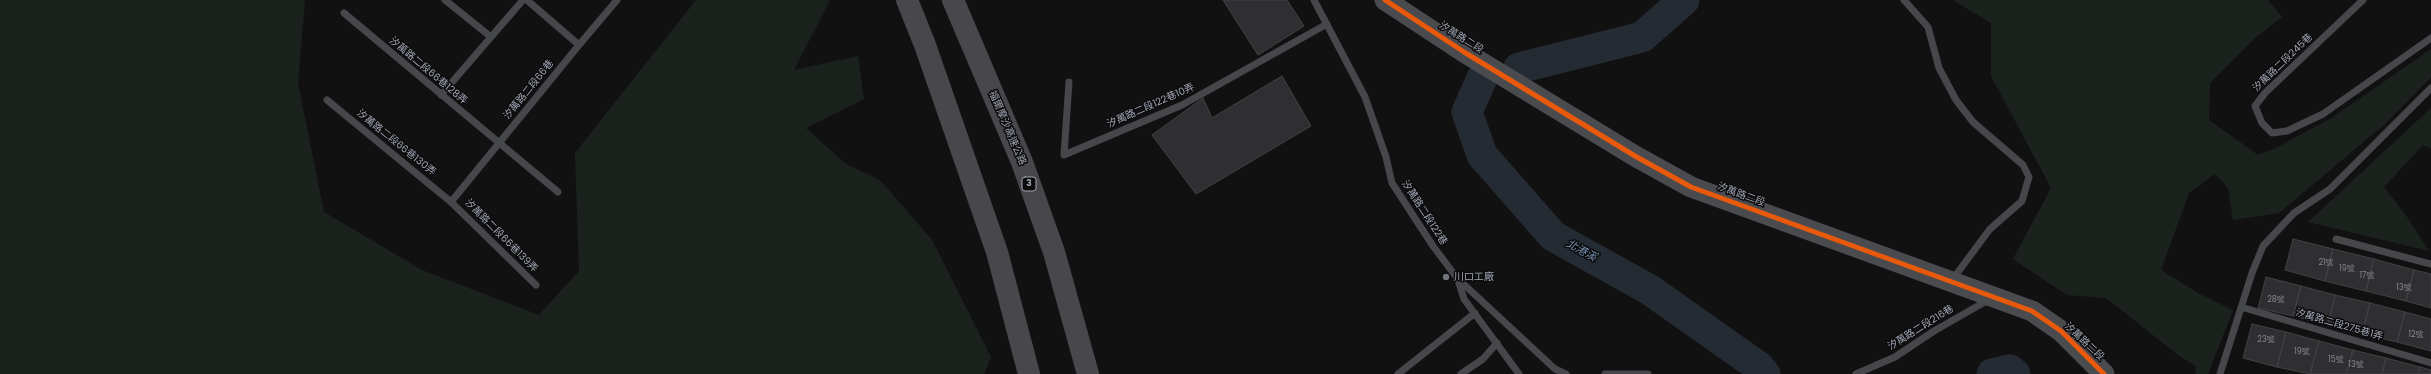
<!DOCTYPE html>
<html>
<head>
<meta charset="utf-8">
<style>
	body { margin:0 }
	canvas { display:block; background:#111112 }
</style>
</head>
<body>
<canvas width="2431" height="374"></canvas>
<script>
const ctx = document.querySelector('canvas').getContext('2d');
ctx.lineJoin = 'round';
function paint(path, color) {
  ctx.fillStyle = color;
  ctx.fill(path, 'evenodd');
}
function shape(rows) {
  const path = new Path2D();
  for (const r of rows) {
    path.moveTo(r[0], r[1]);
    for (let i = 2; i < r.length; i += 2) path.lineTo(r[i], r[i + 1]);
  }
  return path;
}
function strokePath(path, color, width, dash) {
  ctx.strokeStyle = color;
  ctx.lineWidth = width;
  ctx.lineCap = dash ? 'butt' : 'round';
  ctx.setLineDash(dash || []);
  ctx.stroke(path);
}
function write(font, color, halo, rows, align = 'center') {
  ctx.font = font + ' Poppins,"Noto Sans TC",sans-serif';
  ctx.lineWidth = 3;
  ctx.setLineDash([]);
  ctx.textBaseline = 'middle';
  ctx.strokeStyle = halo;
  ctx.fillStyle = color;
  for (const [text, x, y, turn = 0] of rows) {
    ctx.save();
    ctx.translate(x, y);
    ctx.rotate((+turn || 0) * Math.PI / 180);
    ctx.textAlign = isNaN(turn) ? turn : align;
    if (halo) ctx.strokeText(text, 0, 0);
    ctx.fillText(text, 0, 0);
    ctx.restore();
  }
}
paint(shape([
	[0,0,305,0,298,83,324,212,422,270,539,315,579,271,575,153,696,0,830,0,794,70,858,56,864,99,806,128,846,164,880,180,932,240,991,357,984,374,0,374],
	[1953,0,2268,0,2282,17,2254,39,2210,83,2209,120,2258,155,2276,148,2333,117,2431,49,2431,77,2385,124,2279,213,2233,220,2228,188,2215,174,2189,193,2161,270,2198,293,2233,310,2208,374,2195,374,2196,366,2182,358,2106,298,2067,295,2013,259,2051,188,1991,76,1991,23],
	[2431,108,2431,149,2423,145,2384,187,2407,217,2429,251,2308,222]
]), '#1b221d');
strokePath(shape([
	[1519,68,1642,37,1684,0],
	[1482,78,1467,112,1482,155,1553,236,1650,290,1759,367,1765,374],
	[1992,374,2010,370,2015,374]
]), '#252b33', 31);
const building = shape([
	[1223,0,1287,0,1304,26,1258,55,1223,0],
	[1282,76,1311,126,1196,194,1152,135,1203,98,1212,118,1282,76],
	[2293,239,2333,249,2325,281,2285,270,2293,239],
	[2333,249,2374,259,2366,291,2325,281,2333,249],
	[2374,259,2414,270,2406,301,2366,291,2374,259],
	[2414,270,2431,274,2431,308,2406,301,2414,270],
	[2266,277,2301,286,2293,316,2258,308,2266,277],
	[2301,286,2335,295,2328,325,2293,316,2301,286],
	[2335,295,2370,303,2362,334,2328,325,2335,295],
	[2370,303,2405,312,2397,342,2362,334,2370,303],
	[2405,312,2431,319,2431,351,2397,342,2405,312],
	[2252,324,2286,332,2277,367,2243,358,2252,324],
	[2286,332,2319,341,2310,374,2277,367,2286,332],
	[2319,341,2353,350,2346,374,2310,374,2319,341],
	[2353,350,2386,358,2382,374,2346,374,2353,350],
	[2386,358,2420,367,2418,374,2382,374,2386,358],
	[2420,367,2431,370,2431,374,2418,374,2420,367]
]);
paint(building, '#2f2f31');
strokePath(building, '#404246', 1);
strokePath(shape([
	[445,0,491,37,523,0],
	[1314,0,1365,97,1386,157,1392,183,1433,246,1457,278,1555,369,1566,374],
	[1904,0,1928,27,1939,68,1956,100,1973,122,2023,165,2029,177,2022,201,1990,229,1952,280],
	[2363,0,2265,93,2255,106,2262,123,2272,133,2287,131,2323,114,2431,38],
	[344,13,558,192],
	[579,45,617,0],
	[1069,82,1064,155,1182,105,1327,24],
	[441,95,491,37],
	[327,100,451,202,536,285],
	[451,202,579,45,527,0],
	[2336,239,2431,264],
	[1458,280,1464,299,1519,374],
	[2241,307,2431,363],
	[1398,374,1475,313],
	[1461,374,1483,359,1497,343],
	[1605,374,1648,374],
	[1856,374,1895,357,1934,331,1990,299],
	[2220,374,2252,273,2263,246,2294,213,2330,189,2431,88]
]), '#46474a', 7);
strokePath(shape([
	[1385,0,1464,52,1635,156,1691,187,2032,311,2061,331,2104,374]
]), '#4a4b4e', 21);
strokePath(shape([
	[907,0,925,45,997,252,1029,374],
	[953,0,1022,162,1054,252,1088,374]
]), '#48484c', 22);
strokePath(shape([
	[1385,0,1464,52,1635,156,1691,187,2032,311,2061,331,2104,374]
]), '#e8590c', 5);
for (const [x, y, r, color] of [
	[1446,277,4,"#6f727b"]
]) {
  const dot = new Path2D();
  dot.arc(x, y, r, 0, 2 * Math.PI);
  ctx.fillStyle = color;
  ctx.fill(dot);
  strokePath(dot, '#0c0c0d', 1.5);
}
write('8px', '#858893', null, [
	["21號",2326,263],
	["19號",2347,269],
	["17號",2367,276],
	["13號",2404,288],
	["28號",2276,300],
	["12號",2416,335],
	["23號",2266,340],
	["19號",2302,352],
	["15號",2336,360],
	["13號",2356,365]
]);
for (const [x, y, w] of [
	[1029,184,14]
]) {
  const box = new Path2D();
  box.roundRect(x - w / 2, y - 7, w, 14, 3);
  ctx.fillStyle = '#0c0c0d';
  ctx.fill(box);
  strokePath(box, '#a2a6b4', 1);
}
write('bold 9px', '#a2a6b4', null, [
	["3",1029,184]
]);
write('10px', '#a2a6b4', '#0c0c0d', [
	["汐萬路二段",1461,38,32],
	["汐萬路二段245巷",2283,63,-44],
	["汐萬路二段66巷128弄",428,71,40],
	["汐萬路二段66巷",529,90,-51],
	["汐萬路二段122巷10弄",1151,106,-24],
	["福爾摩沙高速公路",1007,128,67],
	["汐萬路二段66巷130弄",396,143,39],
	["汐萬路二段",1741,195,20],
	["汐萬路二段122巷",1424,213,57],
	["汐萬路二段66巷139弄",501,236,45],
	["汐萬路二段275巷1弄",2339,325,16],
	["汐萬路二段216巷",1921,328,-32],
	["汐萬路二段",2084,342,43]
]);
write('10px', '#a2a6b4', '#0c0c0d', [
	["川口工廠",1454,277]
], 'left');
write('italic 11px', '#7790b0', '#0c0c0d', [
	["北港溪",1581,251,29]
]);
</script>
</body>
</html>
